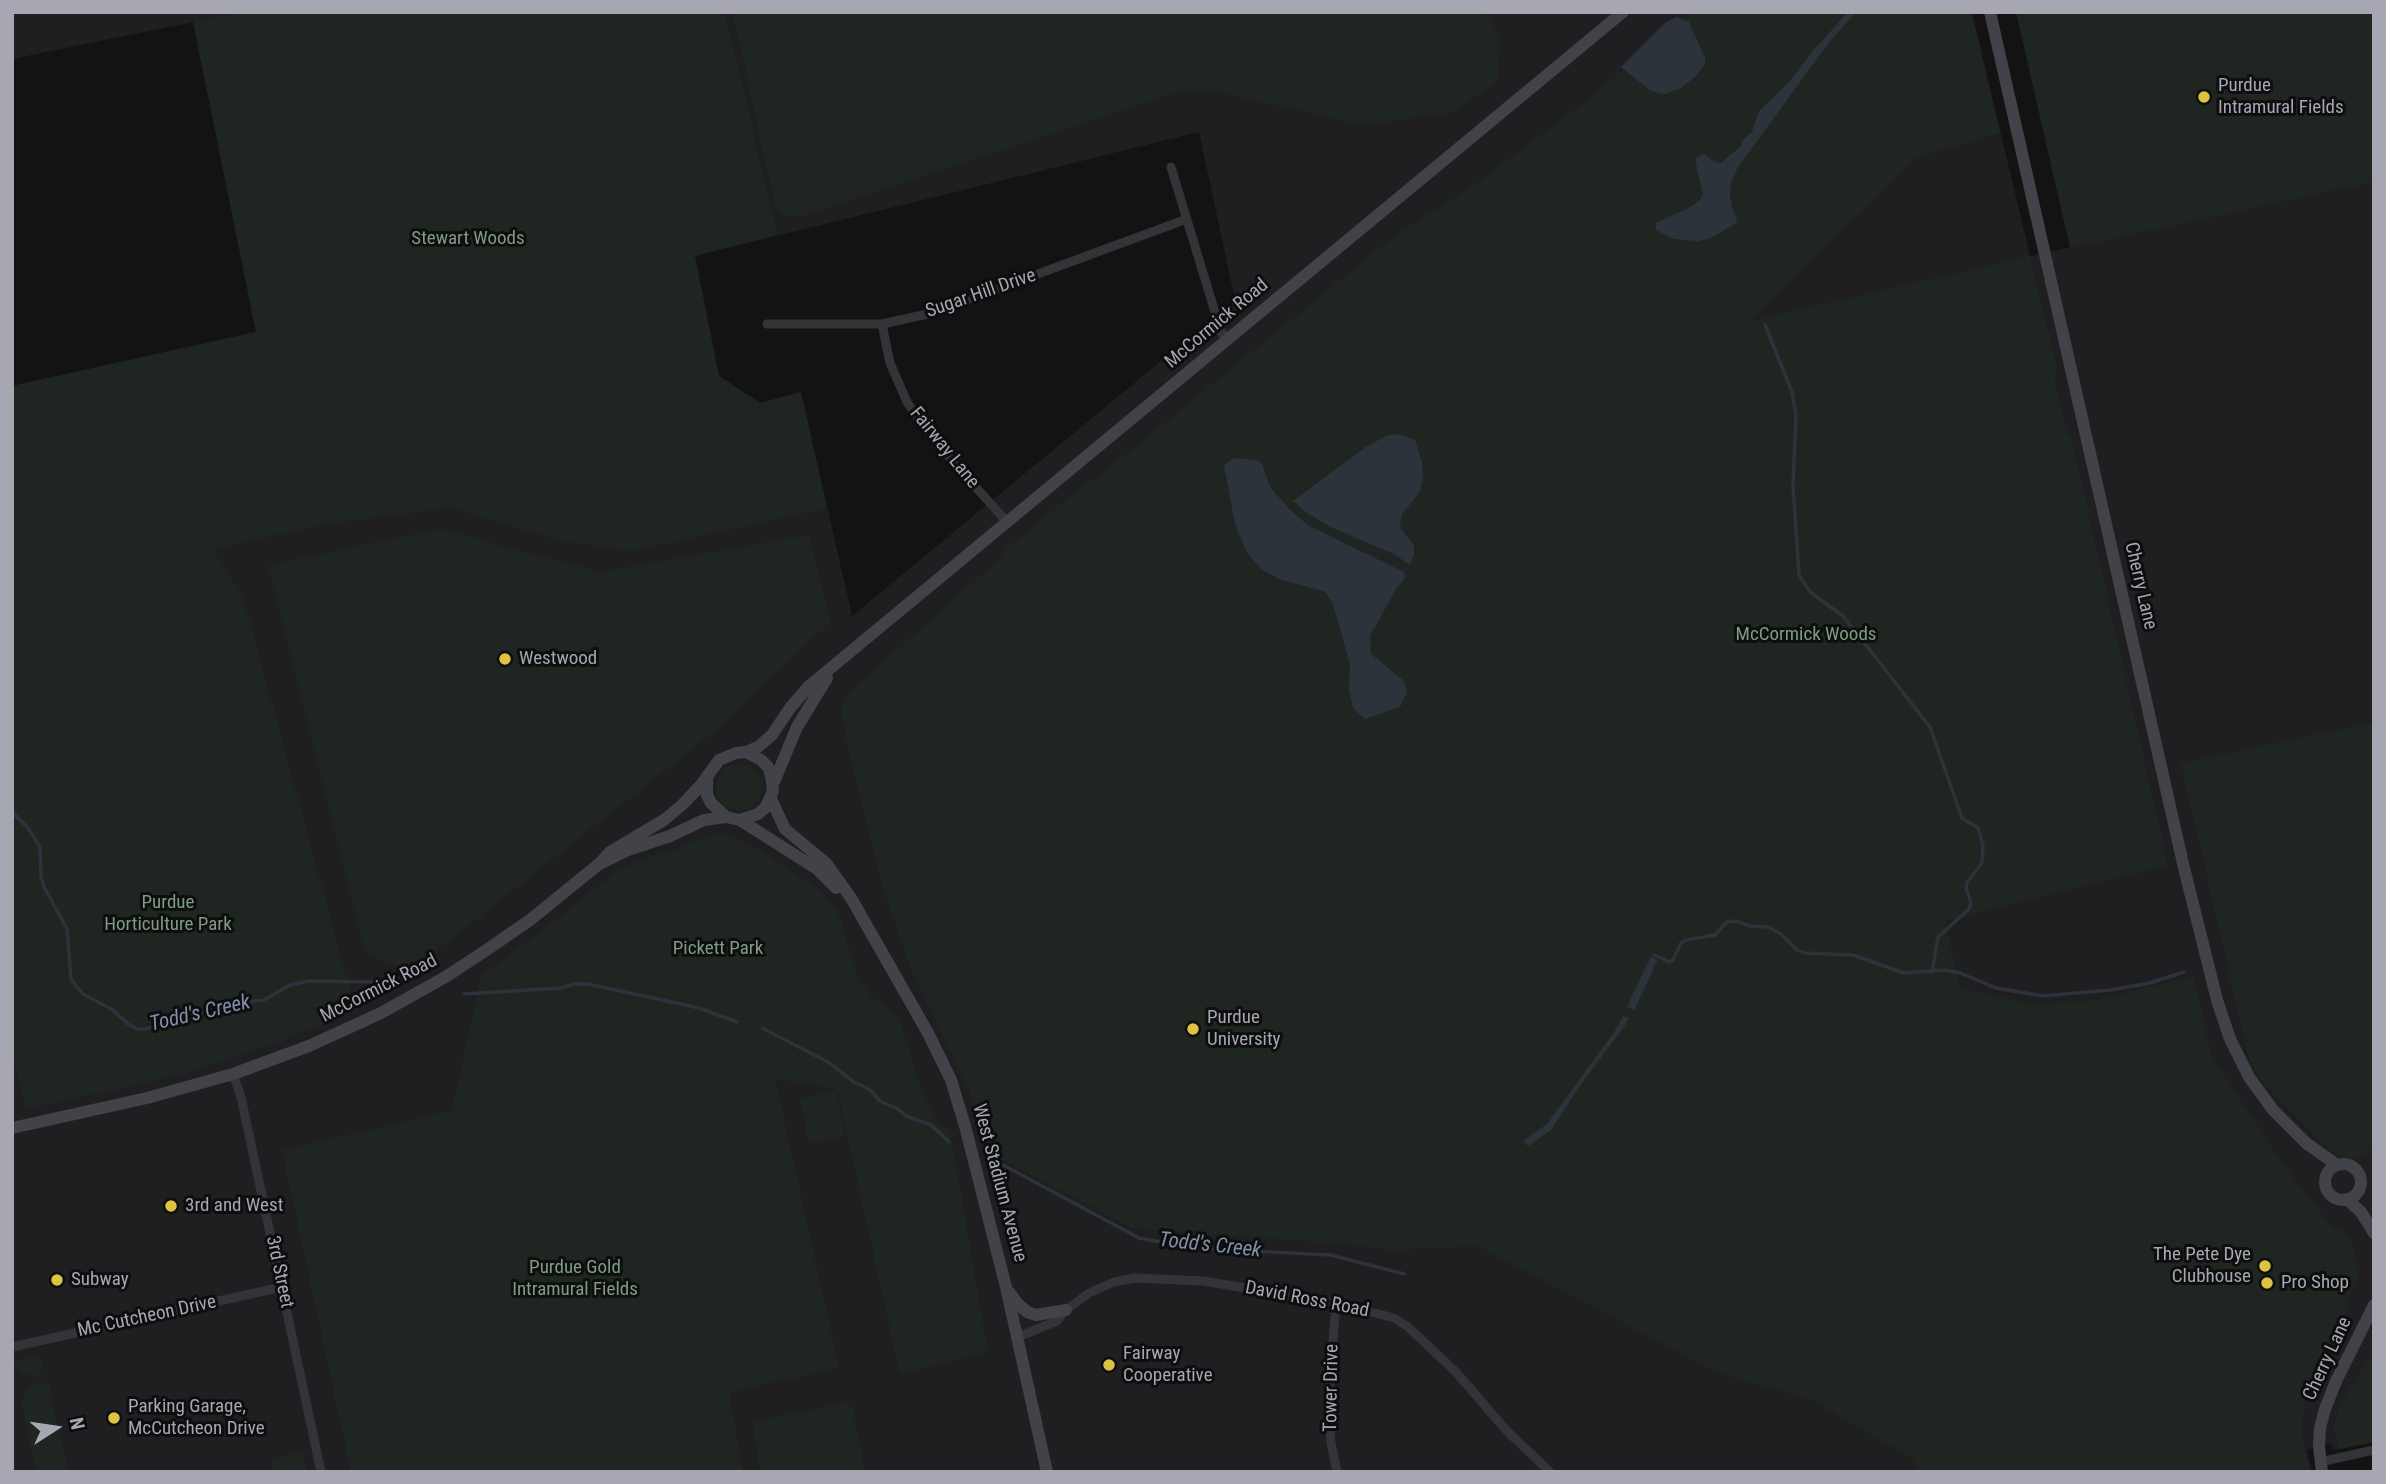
<!DOCTYPE html>
<html>
<head>
<meta charset="utf-8">
<style>
	body { margin:0 }
	#map { position:relative; width:2386px; height:1484px; overflow:hidden; background:#131314; font-family:"Roboto Condensed",sans-serif }
	canvas { display:block }
	.frame { position:absolute; inset:0; border:14px solid #a6a7b3; pointer-events:none }
	.north { position:absolute; left:21px; top:1393px; width:70px; height:70px; -webkit-text-stroke:5px #0e0e0f; paint-order:stroke; rotate:78deg; font-size:19px; font-weight:700; line-height:28px; text-align:center; color:#a6a7b3 }
	.north::after { content:''; display:block; margin:auto; width:24px; height:32px; background:#a6a7b3; clip-path:polygon(50% 0,100% 100%,50% 72%,0 100%) }
</style>
</head>
<body>
<div id="map">
<canvas width="2386" height="1484"></canvas>
<div class="frame"></div>
<div class="north">N</div>
</div>
<script>
const ctx = document.querySelector('canvas').getContext('2d');
ctx.lineJoin = 'round';
function paint(path, color) {
  ctx.fillStyle = color;
  ctx.fill(path, 'evenodd');
}
function shape(rows) {
  const path = new Path2D();
  for (const r of rows) {
    if (r.length === 3) {
      path.moveTo(r[0] + r[2], r[1]);
      path.arc(r[0], r[1], r[2], 0, 2 * Math.PI);
      continue;
    }
    path.moveTo(r[0], r[1]);
    for (let i = 2; i < r.length; i += 2) path.lineTo(r[i], r[i + 1]);
  }
  return path;
}
function strokePath(path, color, width, dash) {
  ctx.strokeStyle = color;
  ctx.lineWidth = width;
  ctx.lineCap = dash ? 'butt' : 'round';
  ctx.setLineDash(dash || []);
  ctx.stroke(path);
}
function write(font, color, halo, rows, align = 'center') {
  ctx.font = font + ' "Roboto Condensed",sans-serif';
  ctx.lineWidth = 6;
  ctx.setLineDash([]);
  ctx.textBaseline = 'middle';
  ctx.strokeStyle = halo;
  ctx.fillStyle = color;
  for (const [text, x, y, turn = 0] of rows) {
    ctx.save();
    ctx.translate(x, y);
    ctx.rotate((+turn || 0) * Math.PI / 180);
    ctx.textAlign = isNaN(turn) ? turn : align;
    if (halo) ctx.strokeText(text, 0, 0);
    ctx.fillText(text, 0, 0);
    ctx.restore();
  }
}
paint(shape([
	[12,12,1972,12,2030,256,2374,182,2374,1442,2335,1450,2329,1444,2307,1450,2312,1472,12,1472,12,386,256,332,193,22,12,59],
	[1199,132,1235,300,852,616,801,392,760,403,719,376,695,256]
]), '#1f1f21');
paint(shape([
	[242,12,725,12,777,235,695,256,719,376,760,403,801,392,827,508,632,551,561,541,451,508,318,525,213,550,243,597,356,1012,234,1058,157,1081,26,1109,12,1049,12,386,256,332,193,22],
	[733,12,1485,12,1501,39,1497,82,1450,113,1362,125,1219,92,1178,92,798,217,784,215,776,210],
	[1690,12,1971,12,2000,133,1916,158,1750,321,2030,256,2056,365,2055,383,2066,432,2072,440,2168,866,1945,921,1960,988,2030,1004,2086,1002,2193,977,2212,1057,2282,1163,2330,1225,2350,1236,2359,1276,2304,1404,2301,1433,2310,1472,1918,1472,1912,1458,1812,1400,1718,1373,1478,1246,1392,1250,1335,1243,1132,1228,988,1152,969,1090,913,975,882,885,851,762,841,709,844,697,1000,559,1005,550,1084,485,1097,478,1396,235,1473,186,1599,91],
	[2016,12,2374,12,2374,182,2070,248],
	[439,529,600,572,808,535,831,621,715,731,409,972,366,953,269,565],
	[2374,722,2374,1148,2354,1160,2343,1158,2327,1147,2271,1091,2259,1078,2248,1055,2181,763],
	[739,787,23],
	[714,833,722,833,759,849,821,891,836,910,843,926,854,967,860,981,869,994,897,1018,902,1026,918,1080,936,1121,950,1130,988,1353,900,1374,837,1089,775,1079,839,1368,729,1392,743,1472,351,1472,282,1150,452,1111,481,976,548,926,615,872,641,860,680,848],
	[836,1091,845,1136,809,1144,800,1098],
	[2374,1349,2374,1442,2340,1449,2334,1426,2341,1404],
	[40,1355,44,1369,39,1372,39,1376,22,1374,12,1361],
	[40,1381,41,1384,48,1382,68,1472,36,1472,22,1402,29,1387],
	[846,1402,853,1409,865,1472,761,1472,752,1422],
	[303,1452,307,1472,272,1472,272,1462,275,1458]
]), '#1f2621');
paint(shape([
	[1848,12,1856,12,1830,41,1738,167,1731,182,1730,196,1732,208,1737,218,1736,223,1711,238,1698,241,1674,239,1656,230,1656,223,1687,209,1699,201,1703,195,1695,159,1704,154,1715,162,1721,163,1741,146,1742,141,1752,132,1759,111,1790,81,1811,53],
	[1677,17,1689,22,1705,58,1705,64,1696,76,1681,88,1665,94,1651,91,1621,67,1666,22],
	[1398,434,1415,440,1422,463,1423,479,1420,492,1402,514,1400,521,1401,529,1414,545,1414,553,1410,565,1394,554,1331,527,1307,513,1293,501,1366,447,1388,435],
	[1234,458,1256,460,1262,464,1270,487,1290,510,1309,526,1404,572,1405,578,1396,589,1370,636,1371,654,1404,681,1407,692,1400,707,1365,719,1353,708,1349,689,1350,664,1332,601,1324,591,1281,580,1261,569,1246,551,1235,524,1224,465],
	[1651,956,1657,960,1648,981,1634,1010,1627,1007],
	[1623,1016,1629,1018,1626,1024,1579,1087,1551,1130,1528,1146,1523,1141,1547,1124,1615,1031]
]), '#2d333b');
strokePath(shape([
	[1765,325,1792,392,1796,415,1793,486,1799,575,1810,592,1843,616,1930,727,1962,818,1978,828,1983,845,1982,863,1967,882,1966,888,1971,903,1969,909,1938,937,1932,972],
	[12,812,28,828,40,847,41,876,44,887,67,929,71,978,76,986,83,994,113,1010,128,1024,137,1029,145,1029,192,1016,225,1004,264,1000,290,985,309,981,380,982,397,986],
	[1655,955,1669,962,1673,960,1681,943,1686,940,1715,935,1727,922,1736,921,1750,926,1768,927,1781,934,1797,950,1804,953,1853,955,1904,973,1945,970,1960,973,1996,988,2043,996,2110,990,2150,983,2184,972],
	[464,994,561,988,574,984,588,984,699,1008,737,1022],
	[762,1028,828,1062,854,1082,869,1089,880,1101,898,1109,906,1116,931,1125,949,1142],
	[992,1159,1139,1238,1192,1248,1331,1255,1404,1274]
]), '#2d333b', 3.5);
strokePath(shape([
	[1171,167,1221,332,1228,340],
	[767,324,882,324,932,313,1187,219],
	[882,324,890,363,907,402,921,423,954,463,1008,523],
	[233,1074,241,1097,321,1472],
	[1336,1303,1328,1409,1331,1443,1337,1472],
	[1018,1337,1057,1321,1066,1310,1089,1293,1114,1282,1135,1278,1203,1281,1336,1303,1394,1318,1408,1327,1456,1372,1505,1429,1550,1472],
	[12,1347,282,1287],
	[2320,1462,2374,1450]
]), '#343438', 9);
strokePath(shape([
	[1990,12,2184,868,2217,1000,2230,1039,2249,1077,2273,1110,2306,1143,2337,1165],
	[746,752,758,747,772,735,790,708,809,686,1623,12],
	[707,776,707,795,711,803,726,817],
	[774,782,797,727,827,678],
	[771,799,785,829,826,863,851,898,928,1033,951,1080,965,1126,1006,1287,1047,1472],
	[740,820,817,869,836,888],
	[12,1128,147,1098,233,1074,309,1046,381,1013,447,976,485,951,530,920,599,864,610,852,664,820,682,805,701,785,719,760,736,753,746,752,761,760,768,767,771,775,773,791,766,807,758,814,740,820,726,817,704,820,670,836,628,850,599,864],
	[2343,1182,18],
	[2347,1199,2361,1212,2374,1233],
	[1010,1293,1017,1303,1027,1312,1036,1315,1066,1310],
	[2322,1472,2319,1446,2320,1428,2325,1409,2337,1379,2374,1305]
]), '#424348', 12);
for (const [x, y, r, color] of [
	[2204,97,7,"#dec241"],
	[505,659,7,"#dec241"],
	[1193,1029,7,"#dec241"],
	[171,1206,7,"#dec241"],
	[2265,1266,7,"#dec241"],
	[57,1280,7,"#dec241"],
	[2267,1283,7,"#dec241"],
	[1109,1365,7,"#dec241"],
	[114,1418,7,"#dec241"]
]) {
  const dot = new Path2D();
  dot.arc(x, y, r, 0, 2 * Math.PI);
  ctx.fillStyle = color;
  ctx.fill(dot);
  strokePath(dot, '#0e0e0f', 2.5);
}
write('19px', '#a6a7b3', '#0e0e0f', [
	["Purdue",2218,86],
	["Intramural Fields",2218,108],
	["Westwood",519,659],
	["Purdue",1207,1018],
	["University",1207,1040],
	["3rd and West",185,1206],
	["The Pete Dye",2251,1255,"right"],
	["Clubhouse",2251,1277,"right"],
	["Subway",71,1280],
	["Pro Shop",2281,1283],
	["Fairway",1123,1354],
	["Cooperative",1123,1376],
	["Parking Garage,",128,1407],
	["McCutcheon Drive",128,1429]
], 'left');
write('19px', '#7e9c85', '#0e0e0f', [
	["Stewart Woods",468,239],
	["McCormick Woods",1806,635],
	["Purdue",168,903],
	["Horticulture Park",168,925],
	["Pickett Park",718,949],
	["Purdue Gold",575,1268],
	["Intramural Fields",575,1290]
]);
write('19px', '#a6a7b3', '#0e0e0f', [
	["Sugar Hill Drive",981,294,-19],
	["McCormick Road",1217,324,-40],
	["Fairway Lane",944,448,51],
	["Cherry Lane",2140,586,77],
	["McCormick Road",379,989,-27],
	["West Stadium Avenue",999,1183,75],
	["3rd Street",279,1272,78],
	["David Ross Road",1307,1300,11],
	["Mc Cutcheon Drive",147,1317,-12],
	["Cherry Lane",2328,1359,-65],
	["Tower Drive",1332,1388,-89]
]);
write('italic 21px', '#8090ab', '#0e0e0f', [
	["Todd's Creek",200,1014,-13],
	["Todd's Creek",1210,1246,6]
]);
</script>
</body>
</html>
